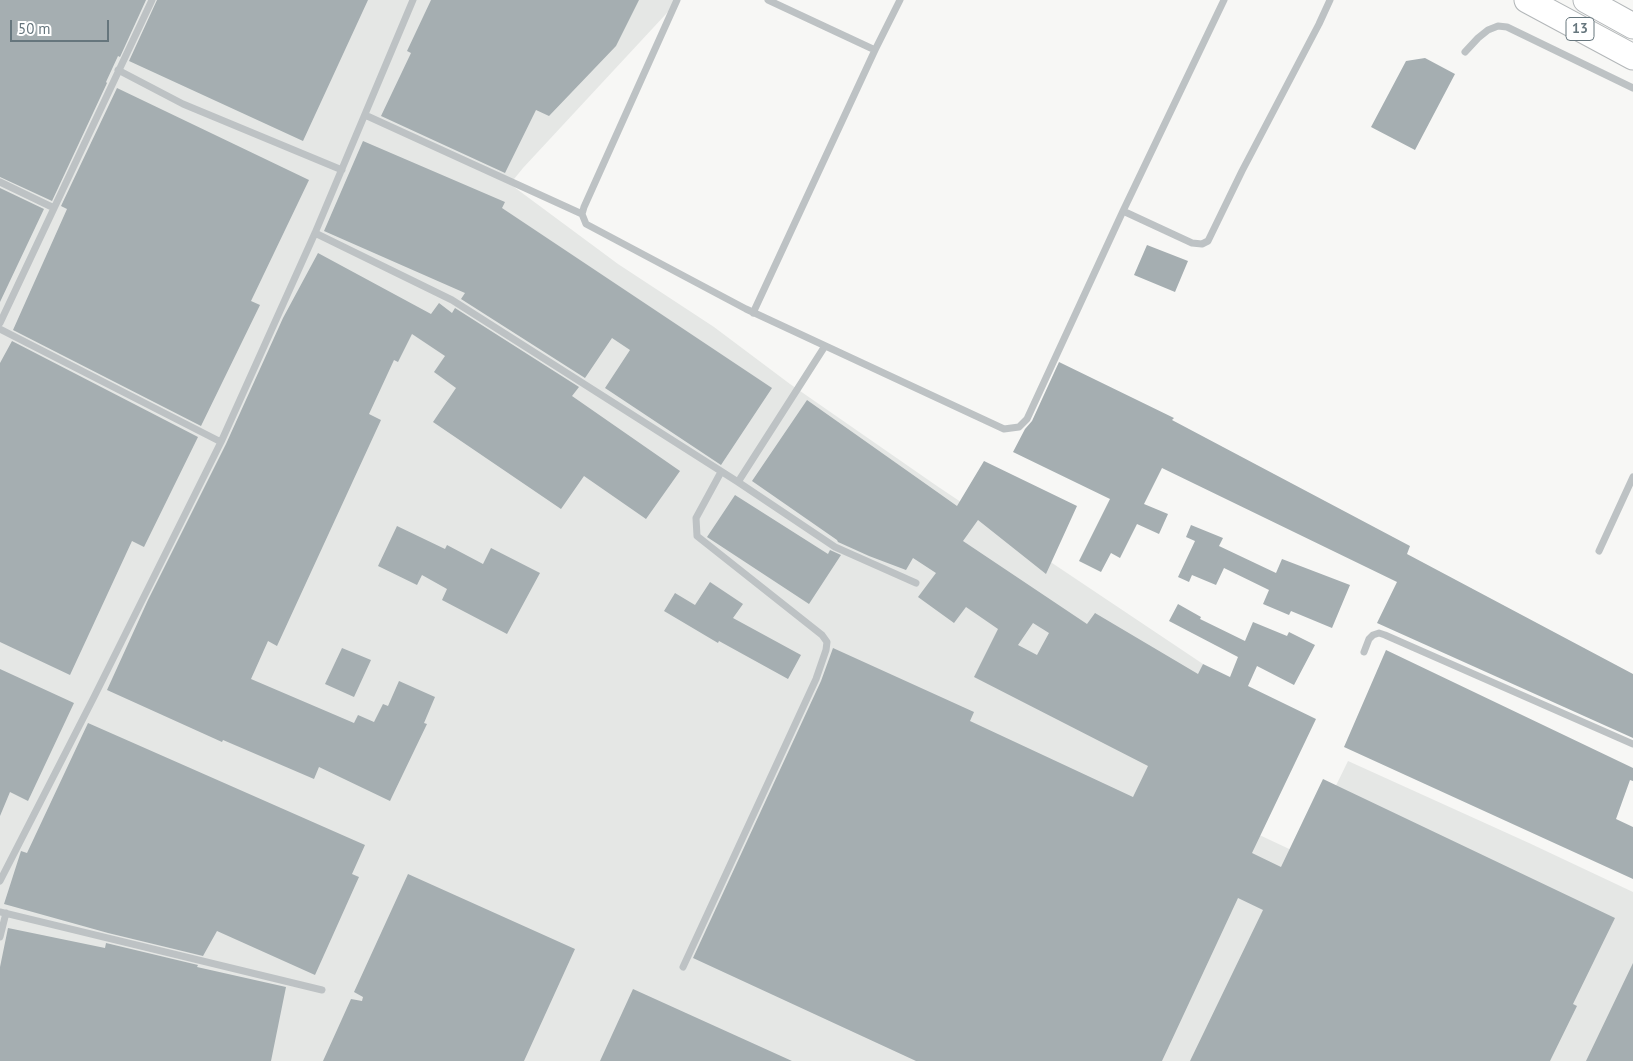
<!DOCTYPE html>
<html>
<head>
<meta charset="utf-8">
<style>
	body { margin:0 }
	#map { position:relative; width:1633px; height:1061px; overflow:hidden; background:#f7f7f5; font-family:"PT Sans",sans-serif }
	canvas { display:block }
	.scale { position:absolute; left:10px; top:20px; width:99px; height:22px; box-sizing:border-box; border:2px solid #66767d; border-top:0; padding-left:6px; font-size:15px; line-height:18px; white-space:nowrap; color:#66767d; -webkit-text-stroke:4px #fff; paint-order:stroke }
</style>
</head>
<body>
<div id="map">
<canvas width="1633" height="1061"></canvas>
<div class="scale">50 m</div>
</div>
<script>
const ctx = document.querySelector('canvas').getContext('2d');
ctx.lineJoin = 'round';
function paint(path, color) {
  ctx.fillStyle = color;
  ctx.fill(path, 'evenodd');
}
function shape(rows) {
  const path = new Path2D();
  for (const r of rows) {
    path.moveTo(r[0], r[1]);
    for (let i = 2; i < r.length; i += 2) path.lineTo(r[i], r[i + 1]);
  }
  return path;
}
function strokePath(path, color, width, dash) {
  ctx.strokeStyle = color;
  ctx.lineWidth = width;
  ctx.lineCap = dash ? 'butt' : 'round';
  ctx.setLineDash(dash || []);
  ctx.stroke(path);
}
function write(font, color, halo, rows, align = 'center') {
  ctx.font = font + ' "PT Sans",sans-serif';
  ctx.lineWidth = 5;
  ctx.setLineDash([]);
  ctx.textBaseline = 'middle';
  ctx.strokeStyle = halo;
  ctx.fillStyle = color;
  for (const [text, x, y, turn = 0] of rows) {
    ctx.save();
    ctx.translate(x, y);
    ctx.rotate((+turn || 0) * Math.PI / 180);
    ctx.textAlign = isNaN(turn) ? turn : align;
    if (halo) ctx.strokeText(text, 0, 0);
    ctx.fillText(text, 0, 0);
    ctx.restore();
  }
}
paint(shape([
	[0,0,679,0,523,168,510,184,618,264,714,327,790,384,937,486,1203,664,1153,785,1302,855,1348,761,1529,843,1633,892,1633,1061,0,1061]
]), '#e5e7e5');
paint(shape([
	[0,0,146,0,120,57,118,56,106,82,107,83,52,201,0,177],
	[157,0,368,0,303,141,129,61],
	[431,0,639,0,616,46,549,116,536,110,505,173,381,116,411,53,407,51],
	[1425,58,1455,74,1415,150,1371,127,1406,61],
	[117,88,309,180,251,301,260,305,201,426,13,330,67,209,61,206],
	[363,141,505,202,502,208,772,388,721,465,605,388,630,350,612,338,585,378,461,299,465,293,324,231],
	[0,188,44,209,0,302],
	[1147,245,1188,261,1175,292,1134,275],
	[318,253,431,314,439,303,452,313,455,308,579,387,572,396,680,471,646,519,584,476,561,509,433,422,456,388,434,372,445,356,412,334,398,362,394,360,369,414,381,420,277,646,268,641,251,679,354,723,358,715,374,722,383,704,388,706,399,681,435,697,424,723,427,724,390,801,319,767,314,779,223,740,222,742,107,690,148,600,226,444,283,318],
	[12,341,198,437,144,547,132,541,70,675,0,642,0,363],
	[1059,362,1174,418,1172,420,1410,546,1407,554,1633,674,1633,738,1377,623,1397,582,1162,468,1144,504,1168,514,1159,534,1137,524,1120,558,1111,553,1101,572,1079,561,1110,499,1013,452,1025,429,1032,421],
	[807,400,957,506,984,461,1077,506,1046,574,978,520,963,541,1087,624,1095,613,1198,674,1203,664,1230,677,1238,657,1169,621,1178,604,1201,617,1200,619,1245,641,1253,622,1287,636,1289,632,1315,645,1294,685,1257,666,1248,686,1316,719,1252,853,1281,867,1323,779,1615,918,1573,1004,1577,1006,1550,1061,1190,1061,1263,910,1238,898,1162,1061,916,1061,693,958,821,681,833,648,974,712,970,721,1133,797,1148,766,974,677,998,629,966,607,954,623,918,597,936,573,913,558,906,570,869,556,838,542,837,540,752,481],
	[1033,623,1049,633,1037,655,1018,645],
	[735,495,828,554,830,550,841,555,809,604,707,537],
	[1191,525,1223,538,1219,546,1276,573,1282,559,1350,585,1332,628,1291,611,1289,615,1263,604,1269,590,1224,568,1216,585,1192,575,1189,582,1178,577,1195,541,1186,537],
	[397,526,445,549,447,545,483,564,491,548,540,573,507,634,442,600,447,589,422,575,417,585,378,566],
	[710,582,743,604,733,618,801,655,788,679,719,641,718,643,664,611,675,593,695,605],
	[342,648,371,660,354,697,325,684],
	[1386,650,1633,768,1633,781,1630,780,1616,819,1633,827,1633,879,1344,747],
	[0,669,74,703,28,801,10,792,0,816],
	[88,723,365,845,352,874,359,877,315,975,217,931,203,956,108,933,4,904,21,851,27,853],
	[408,874,575,949,524,1061,323,1061,351,999,362,1001,363,997,354,992],
	[8,928,105,948,106,943,198,965,197,967,286,987,271,1061,0,1061,0,967],
	[1633,963,1633,1061,1586,1061],
	[633,989,792,1061,600,1061]
]), '#a5aeb1');
const highway = shape([
	[1527,0,1633,57],
	[1586,0,1633,26]
]);
strokePath(highway, '#b3b7b9', 27);
strokePath(shape([
	[677,0,584,207,582,214,586,224,746,309,1004,429,1019,427,1027,419,1123,211,1224,0],
	[768,0,875,50],
	[1465,52,1478,38,1488,30,1498,26,1507,27,1633,88],
	[118,70,183,104,342,170],
	[365,115,582,214],
	[0,182,54,208],
	[1123,211,1192,243,1202,244,1208,241,1242,171,1319,24,1330,0],
	[315,233,452,300,738,482,835,547,916,583],
	[753,313,875,50,900,0],
	[0,323,152,0],
	[0,329,221,442],
	[738,482,825,346],
	[1599,551,1633,477],
	[1364,652,1369,639,1373,635,1379,633,1385,635,1633,744],
	[0,881,94,697,221,442,315,233,413,0],
	[0,912,322,990],
	[0,937,6,913],
	[683,967,816,679,826,650,827,642,822,635,697,536,696,518,721,472]
]), '#bdc2c4', 7);
strokePath(highway, '#fff', 25);
for (const [x, y, w] of [
	[1580,29,28]
]) {
  const box = new Path2D();
  box.roundRect(x - w / 2, y - 11.5, w, 23, 4);
  ctx.fillStyle = '#fff';
  ctx.fill(box);
  strokePath(box, '#66767d', 1);
}
write('bold 14px', '#66767d', null, [
	["13",1580,29]
]);
</script>
</body>
</html>
